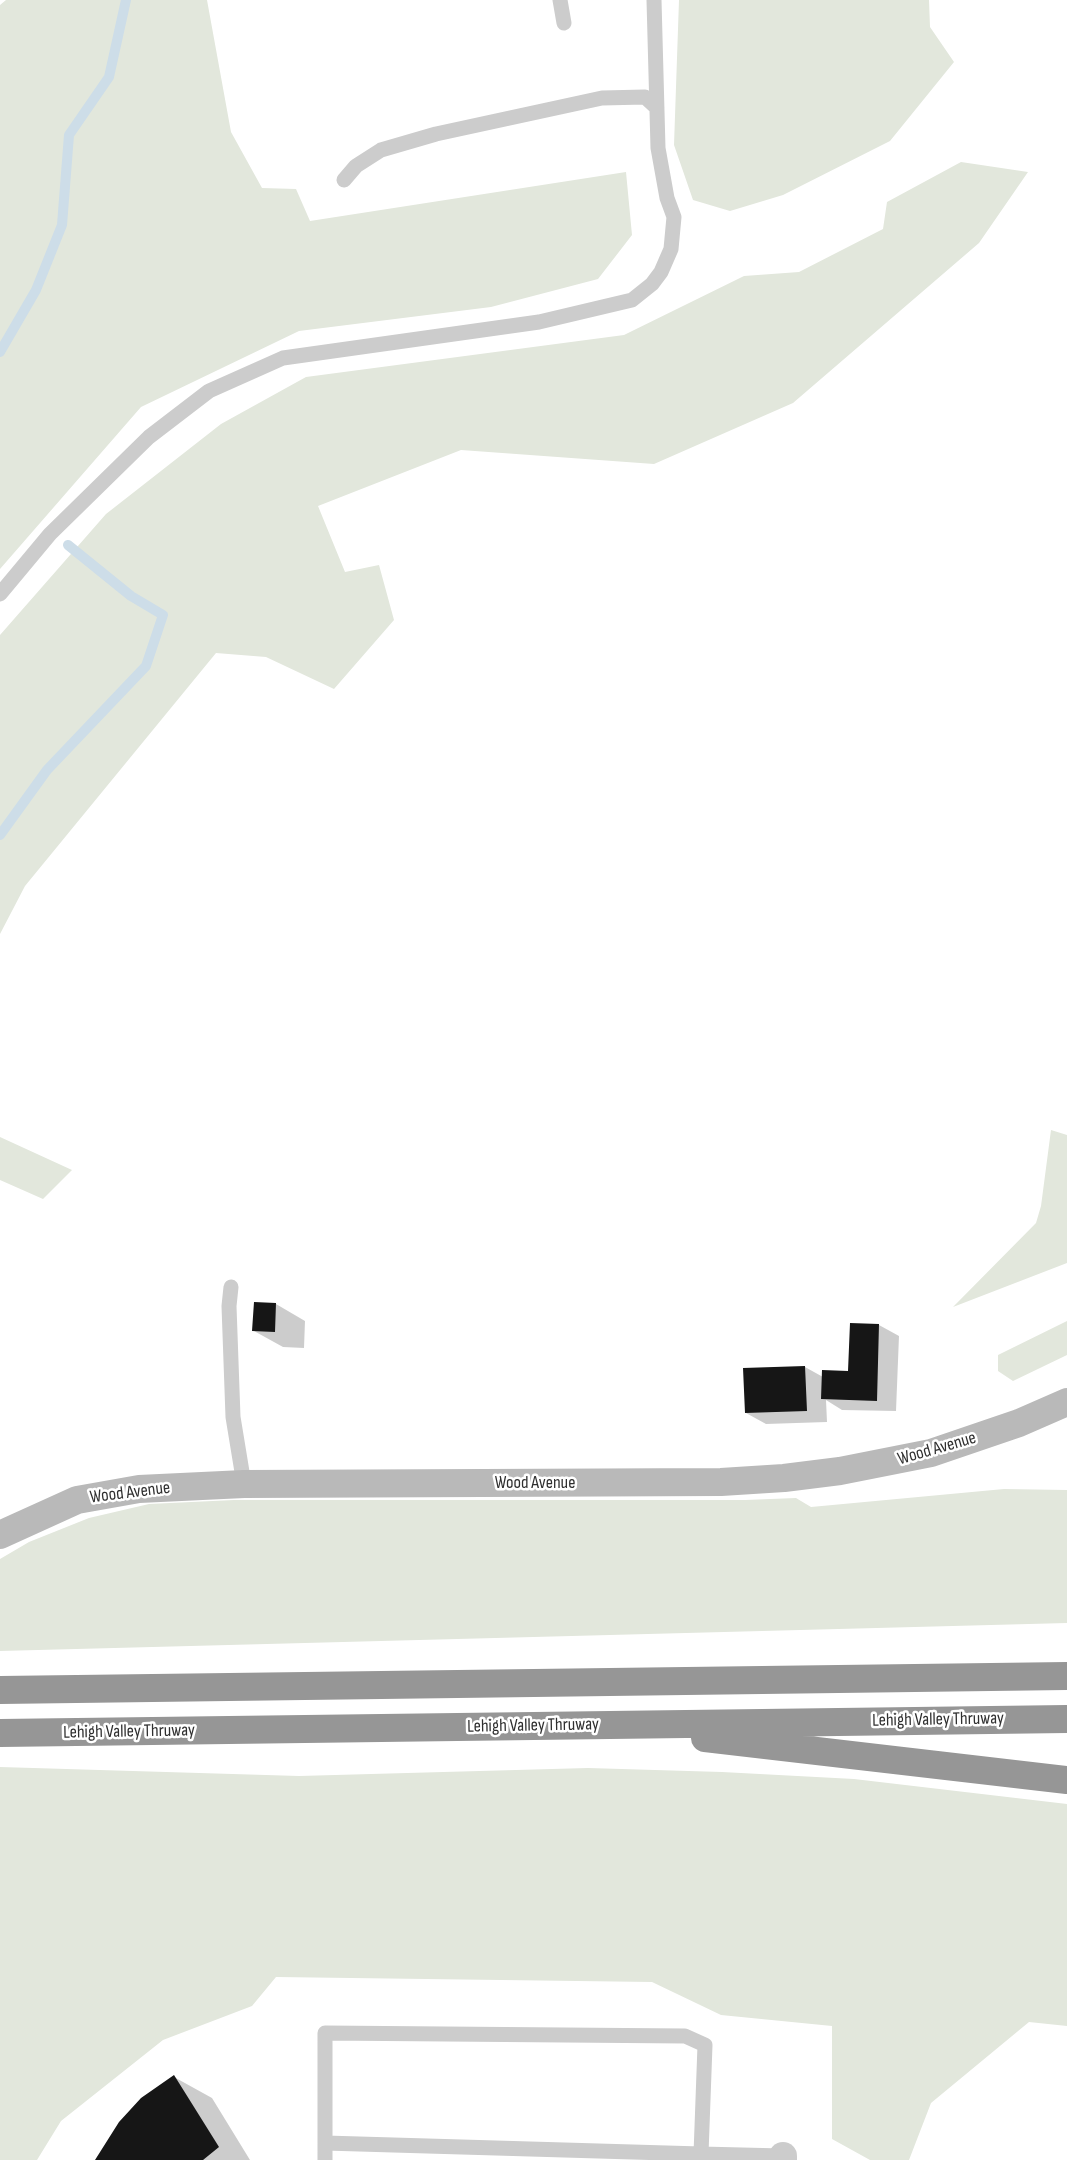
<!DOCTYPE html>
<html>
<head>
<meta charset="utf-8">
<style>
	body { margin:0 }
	canvas { display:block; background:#fff }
</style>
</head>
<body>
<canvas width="1067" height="2160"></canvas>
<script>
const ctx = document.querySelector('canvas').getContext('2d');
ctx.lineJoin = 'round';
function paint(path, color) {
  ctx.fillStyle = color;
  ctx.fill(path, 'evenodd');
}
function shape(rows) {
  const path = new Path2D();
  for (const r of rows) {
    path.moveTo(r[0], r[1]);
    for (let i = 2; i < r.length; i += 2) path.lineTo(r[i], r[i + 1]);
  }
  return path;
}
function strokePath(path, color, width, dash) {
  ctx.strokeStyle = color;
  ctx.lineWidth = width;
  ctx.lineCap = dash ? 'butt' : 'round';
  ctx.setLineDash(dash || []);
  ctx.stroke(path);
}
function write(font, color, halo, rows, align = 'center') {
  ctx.font = font + ' "Sofia Sans Condensed",sans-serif';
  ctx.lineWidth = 5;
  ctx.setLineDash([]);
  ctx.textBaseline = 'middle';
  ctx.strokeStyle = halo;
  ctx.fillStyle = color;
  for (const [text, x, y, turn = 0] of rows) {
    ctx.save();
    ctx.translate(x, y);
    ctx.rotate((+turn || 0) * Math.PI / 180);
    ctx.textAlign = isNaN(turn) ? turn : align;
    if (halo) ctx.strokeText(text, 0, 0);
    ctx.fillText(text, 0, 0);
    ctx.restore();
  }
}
paint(shape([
	[6,0,207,0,231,132,262,188,296,189,310,221,626,172,632,235,598,279,491,307,299,331,141,407,0,569,0,5],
	[679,0,929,0,930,27,954,62,890,141,783,195,730,211,693,200,674,145],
	[961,162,1028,172,979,243,793,403,654,464,461,450,318,506,345,572,379,565,394,620,334,689,266,657,216,653,25,886,0,934,0,635,106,514,221,424,306,377,624,335,744,276,799,272,883,229,887,202],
	[1051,1130,1067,1135,1067,1263,953,1307,1036,1223,1041,1206],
	[0,1137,72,1170,43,1199,0,1180],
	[1067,1321,1067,1355,1013,1381,998,1371,998,1355],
	[1004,1489,1067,1490,1067,1623,0,1651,0,1559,29,1542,89,1518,149,1504,234,1500,745,1500,796,1498,811,1507],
	[0,1767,299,1776,588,1768,722,1772,854,1779,1067,1804,1067,2026,1029,2022,931,2103,909,2160,870,2160,832,2139,832,2026,721,2015,652,1982,276,1977,252,2006,163,2040,61,2121,37,2160,0,2160]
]), '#e2e7dc');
paint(shape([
	[276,1304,305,1321,304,1348,283,1347,254,1331],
	[879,1325,899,1336,896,1411,842,1410,826,1400,827,1422,766,1424,746,1413,805,1367,823,1377,849,1372],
	[174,2077,212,2098,250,2160,97,2160]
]), '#0003');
strokePath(shape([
	[0,352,36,290,62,225,69,135,109,77,126,0],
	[0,835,47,770,146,666,163,615,131,596,68,545]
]), '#cddde8', 10);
paint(shape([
	[254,1302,276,1303,275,1332,252,1331],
	[850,1323,879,1324,877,1401,821,1399,822,1370,848,1371],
	[805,1366,807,1411,745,1413,743,1368],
	[174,2075,219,2147,203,2160,95,2160,119,2122,141,2098]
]), '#161616');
strokePath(shape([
	[560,0,564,23],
	[344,180,356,166,381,150,436,134,602,98,645,97,657,108],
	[0,594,50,534,149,437,209,391,283,358,539,322,632,300,652,284,661,272,671,249,674,217,667,198,658,148,654,0],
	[231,1287,229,1306,233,1417,244,1484],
	[325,2143,701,2154],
	[325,2160,325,2033,685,2036,705,2045,701,2154,783,2156]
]), '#ccc', 15);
strokePath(shape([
	[783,2160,783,2156]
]), '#ccc', 28);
strokePath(shape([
	[0,1535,77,1500,139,1489,244,1484,721,1482,784,1478,840,1471,931,1453,1019,1423,1067,1402]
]), '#b9b9b9', 28);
strokePath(shape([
	[0,1690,1067,1676],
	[0,1733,1067,1719],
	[705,1738,1067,1780]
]), '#969696', 28);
write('18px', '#2f2f2f', '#fff', [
	["Wood Avenue",937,1449,-16],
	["Wood Avenue",535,1483],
	["Wood Avenue",130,1493,-7],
	["Lehigh Valley Thruway",938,1720,-1],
	["Lehigh Valley Thruway",533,1726,-1],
	["Lehigh Valley Thruway",129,1732,-1]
]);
</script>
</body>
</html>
